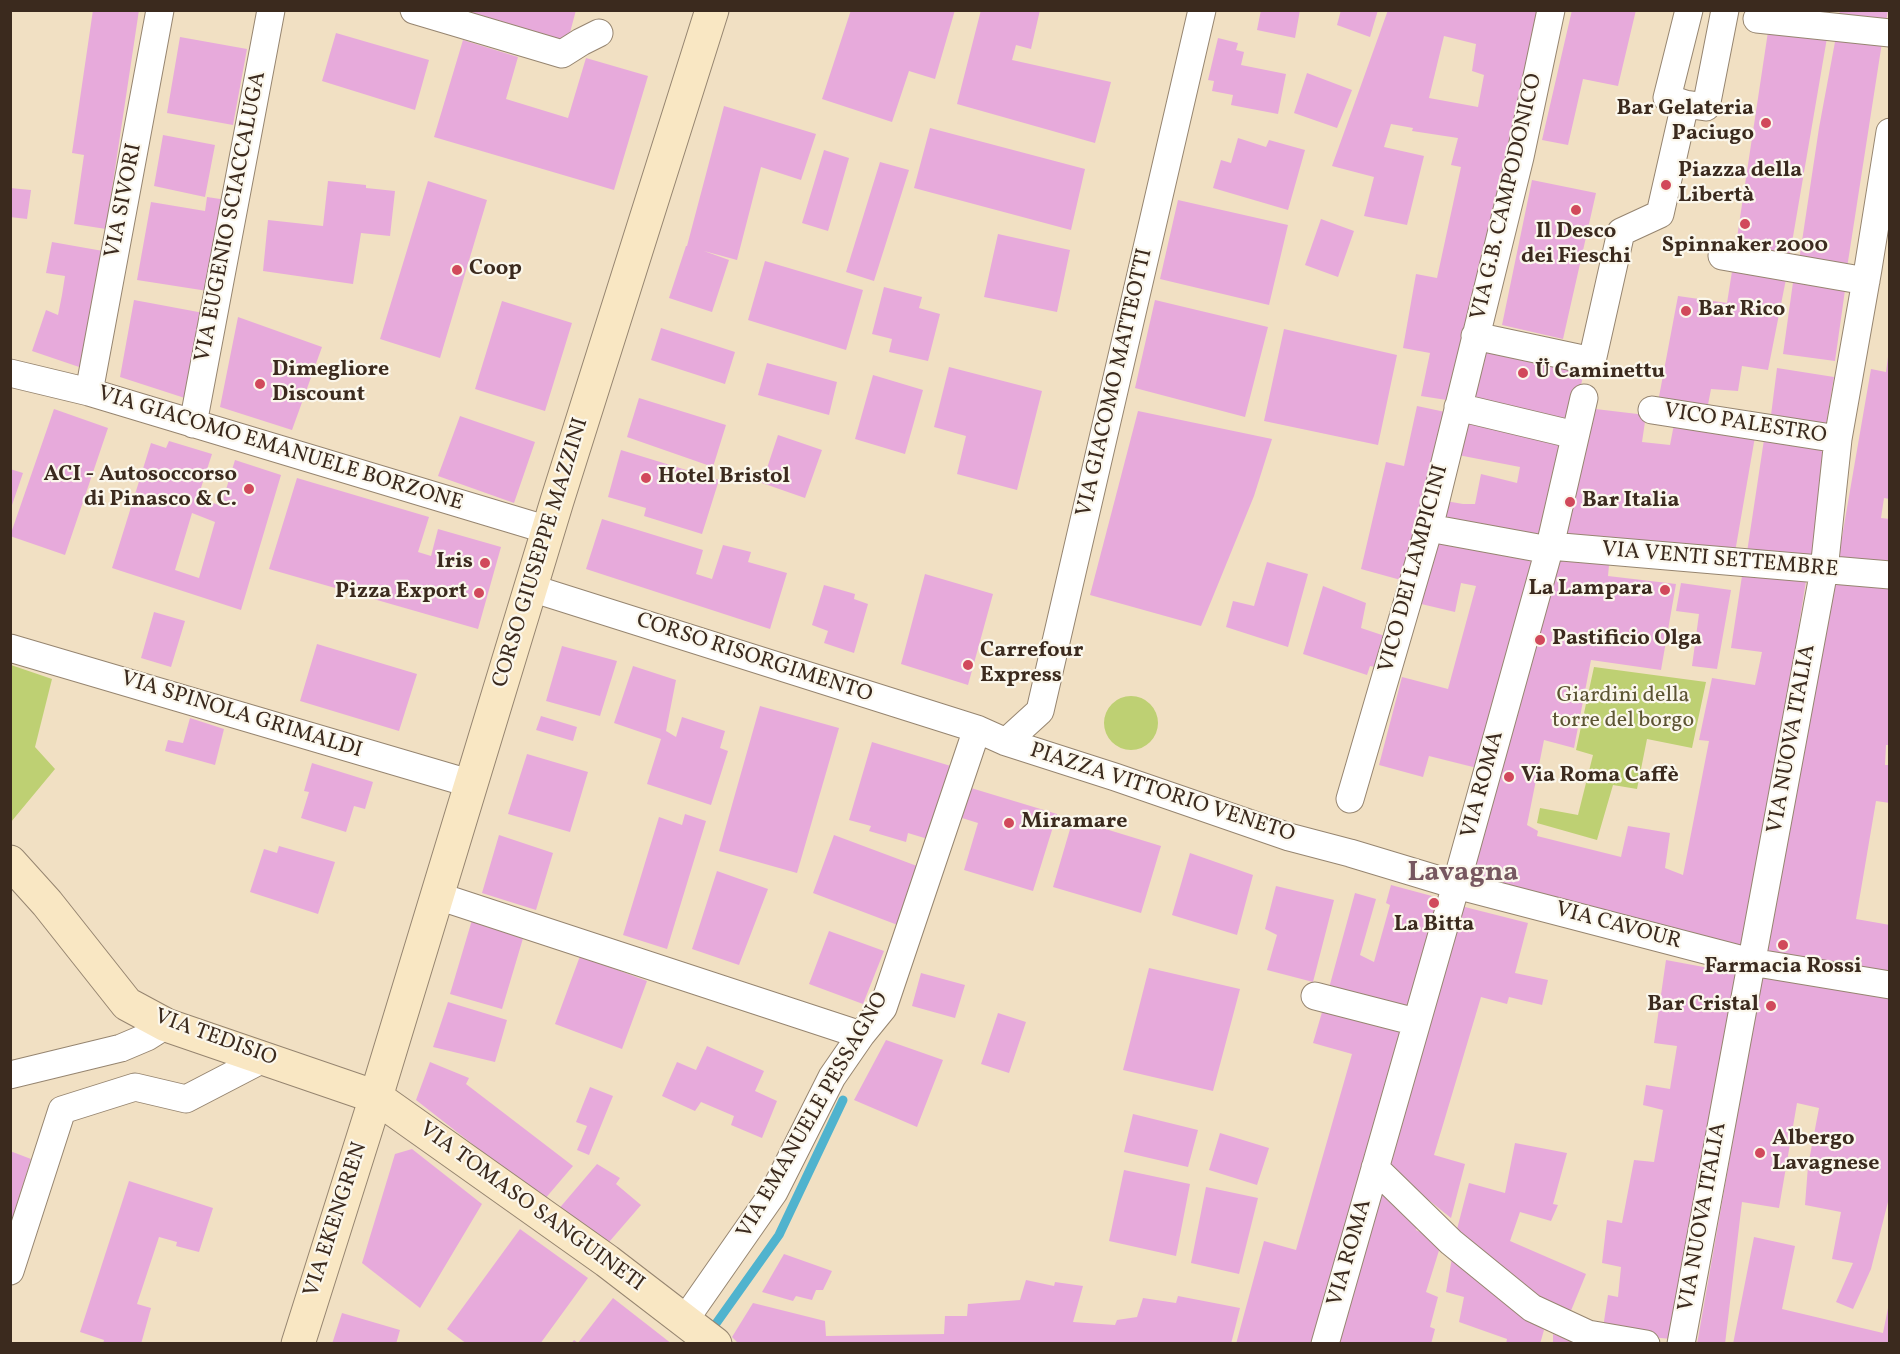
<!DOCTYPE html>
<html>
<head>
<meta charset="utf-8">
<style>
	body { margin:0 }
	#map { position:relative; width:1900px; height:1354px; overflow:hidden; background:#f1e0c3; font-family:Vollkorn,serif }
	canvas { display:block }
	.frame { position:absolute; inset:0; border:12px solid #3b2a1e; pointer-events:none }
</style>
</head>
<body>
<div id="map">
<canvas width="1900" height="1354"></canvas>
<div class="frame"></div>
</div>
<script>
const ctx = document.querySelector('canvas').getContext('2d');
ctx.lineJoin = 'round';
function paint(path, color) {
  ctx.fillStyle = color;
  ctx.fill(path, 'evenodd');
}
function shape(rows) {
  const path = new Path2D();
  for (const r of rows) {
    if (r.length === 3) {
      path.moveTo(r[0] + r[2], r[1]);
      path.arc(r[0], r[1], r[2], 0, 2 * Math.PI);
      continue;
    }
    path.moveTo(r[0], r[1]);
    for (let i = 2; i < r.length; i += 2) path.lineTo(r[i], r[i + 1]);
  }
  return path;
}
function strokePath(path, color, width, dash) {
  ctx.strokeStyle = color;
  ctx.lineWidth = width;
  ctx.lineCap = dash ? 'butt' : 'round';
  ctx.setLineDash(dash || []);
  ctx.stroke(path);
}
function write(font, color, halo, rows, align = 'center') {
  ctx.font = font + ' Vollkorn,serif';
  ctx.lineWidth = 4.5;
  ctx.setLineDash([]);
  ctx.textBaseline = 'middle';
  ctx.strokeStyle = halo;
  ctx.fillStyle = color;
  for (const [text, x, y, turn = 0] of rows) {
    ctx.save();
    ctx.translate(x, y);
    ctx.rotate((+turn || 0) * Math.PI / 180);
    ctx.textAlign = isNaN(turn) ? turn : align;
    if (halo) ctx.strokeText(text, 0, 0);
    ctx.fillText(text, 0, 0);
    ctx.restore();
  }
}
paint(shape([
	[11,665,52,679,35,747,55,769,11,822],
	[1594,667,1706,682,1692,748,1647,739,1637,789,1613,785,1597,840,1537,823,1540,808,1578,815,1593,755,1576,750],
	[1131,723,27]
]), '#bed073');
strokePath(shape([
	[710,1332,779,1235,843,1100]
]), '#50b3ce', 9);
paint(shape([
	[93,10,139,10,106,229,74,224,84,155,72,153],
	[460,10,576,10,567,44],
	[851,10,955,10,935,79,909,71,892,122,822,99],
	[981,10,1040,10,1031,49,1016,45,1012,60,1111,82,1095,143,957,104],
	[1261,10,1300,10,1295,38,1257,30],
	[1341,10,1378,10,1370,37,1337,25],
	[1388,10,1539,10,1453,401,1421,396,1430,353,1403,348,1416,274,1437,278,1461,167,1451,165,1458,138,1412,131,1413,128,1391,124,1384,147,1424,156,1407,225,1364,216,1374,177,1332,166],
	[1444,36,1476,44,1472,71,1484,75,1478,107,1429,98],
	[1572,10,1636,10,1618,86,1583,79,1568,145,1542,140],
	[1840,10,1888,10,1885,29,1837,25],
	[1769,25,1828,32,1789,260,1735,251],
	[1837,31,1883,36,1847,268,1799,261,1819,128],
	[336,33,429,60,415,110,322,81],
	[180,37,247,49,233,125,167,113],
	[1218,38,1238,43,1236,50,1244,52,1241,65,1286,74,1278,114,1231,105,1233,95,1212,91,1214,81,1208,80],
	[463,40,518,57,506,99,568,118,586,58,648,76,614,190,434,137],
	[1307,73,1352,90,1337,128,1294,113],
	[724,106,816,134,801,180,761,167,737,260,704,251,729,260,712,312,669,298,686,246,687,246],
	[930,128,1085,169,1071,230,914,188],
	[163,135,215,145,205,197,154,186],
	[1238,138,1266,147,1269,140,1305,150,1288,210,1213,188,1221,160,1231,163],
	[824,150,849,158,828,231,802,223],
	[880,162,909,170,874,281,846,272],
	[1532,180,1596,193,1563,339,1502,325],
	[328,181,366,185,366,188,395,191,390,236,361,233,353,284,263,271,268,220,323,226],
	[428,181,487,200,440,358,380,339],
	[10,188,31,190,27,219,10,217],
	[207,197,227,200,214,292,137,280,151,202,205,211],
	[1178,200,1288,225,1269,305,1160,279],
	[1321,219,1354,231,1338,277,1305,265],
	[998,234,1070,250,1057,312,984,297],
	[52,242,103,251,85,369,32,351,46,310,58,315,62,295,65,276,46,273],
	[765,261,863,290,846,350,748,320],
	[1733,265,1787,274,1768,370,1742,366,1738,391,1711,389,1707,410,1658,402,1678,296,1727,303],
	[1794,275,1846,283,1835,361,1783,354],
	[884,287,922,297,919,308,940,314,928,361,889,352,892,339,872,334],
	[134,300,209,314,194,401,120,377],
	[1155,300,1268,327,1245,417,1135,388],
	[502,301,572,323,545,411,475,389],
	[238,317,322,347,292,430,220,407],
	[661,328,735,352,725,384,651,360],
	[1284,329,1397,355,1378,445,1264,421],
	[1484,349,1584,373,1570,428,1471,404],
	[1888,357,1890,499,1884,498,1881,518,1890,519,1890,565,1838,560,1871,369,1886,372],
	[767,363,837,382,829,415,758,395],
	[949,367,1042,391,1017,490,957,474,966,436,934,427],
	[1777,368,1834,377,1825,431,1770,423],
	[873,375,923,390,905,454,855,439],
	[639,398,726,425,713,467,627,437],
	[1417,406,1450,413,1408,582,1361,569,1386,462,1404,466],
	[1587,408,1646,415,1642,442,1670,445,1675,419,1756,431,1734,558,1559,540],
	[54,409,108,428,65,555,10,536],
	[1138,411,1272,439,1254,496,1201,626,1090,595],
	[1466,415,1565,439,1541,546,1436,527,1440,500,1463,504,1475,504,1481,474,1517,483,1520,467,1458,455],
	[460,416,535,442,514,503,438,476],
	[1765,433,1829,440,1817,563,1746,559],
	[778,435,822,450,805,498,762,483],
	[169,441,212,454,198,497,221,506,235,460,281,475,241,610,112,568,151,443,166,448],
	[192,513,215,522,199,578,175,570],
	[621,450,719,480,702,534,644,516,646,508,608,497],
	[10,469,23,473,11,508,10,508],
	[297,478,429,517,418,552,431,556,438,529,501,547,478,629,269,569],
	[602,519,703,550,696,574,712,579,723,545,751,552,748,562,787,573,770,629,586,569],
	[1433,534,1540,553,1481,769,1429,756,1423,777,1379,765,1402,677,1448,689,1476,586,1461,583,1455,612,1417,603],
	[1558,555,1609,565,1608,576,1676,584,1661,670,1591,660,1574,748,1544,740,1527,825,1538,831,1537,836,1621,857,1628,826,1670,833,1665,868,1683,875,1709,741,1699,740,1712,678,1755,685,1762,652,1731,648,1742,576,1806,581,1765,838,1740,950,1469,876],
	[1267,562,1308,574,1288,647,1226,627,1233,601,1254,606],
	[925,574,993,594,968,685,901,664],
	[1831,579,1890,583,1890,745,1886,745,1885,765,1890,765,1890,803,1876,801,1856,919,1890,925,1890,974,1766,953],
	[1681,583,1731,590,1717,669,1692,666,1699,614,1676,611],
	[824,585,855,594,854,599,868,604,854,653,824,643,828,631,812,625],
	[1323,586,1366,603,1361,628,1385,636,1375,667,1370,666,1367,675,1303,654],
	[154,612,185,621,171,667,141,658],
	[317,644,417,674,399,731,300,701],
	[562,646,617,661,600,716,546,701],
	[633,666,676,680,666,731,676,737,682,717,725,731,720,748,728,751,711,805,647,784,661,739,614,723],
	[760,706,839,728,797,873,719,851],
	[541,716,577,727,573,741,536,730],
	[190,718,224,729,215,765,165,751,168,740,183,743],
	[872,742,954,767,931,840,908,833,906,842,869,831,871,826,849,820],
	[527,754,588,772,570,832,508,814],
	[312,763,373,782,365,809,354,806,346,832,301,818,309,792,304,791],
	[971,788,1057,814,1033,891,964,870,978,823,962,818],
	[685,814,706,821,667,949,623,935,659,817,682,825],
	[1073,819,1161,846,1141,913,1053,887],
	[499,835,553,853,536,910,482,893],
	[834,835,925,869,903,927,813,893],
	[279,846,335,862,318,914,250,892,264,849,277,853],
	[1190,853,1253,875,1237,935,1172,915],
	[717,871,768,889,739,965,692,949],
	[1391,885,1443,899,1412,1011,1329,988,1355,893,1376,899,1360,955,1374,962,1390,905,1386,903],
	[1276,886,1334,900,1313,982,1267,970,1277,935,1265,929],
	[1457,905,1528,923,1515,973,1548,980,1542,1005,1509,997,1507,1004,1481,997,1434,1155,1465,1164,1451,1218,1385,1165],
	[472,920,524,935,502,1009,450,994],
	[829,931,884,951,863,1004,809,984],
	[580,956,647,981,622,1049,555,1024],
	[1666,960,1736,973,1671,1339,1641,1336,1603,1328,1608,1295,1618,1297,1621,1267,1602,1263,1607,1220,1622,1223,1634,1160,1654,1162,1663,1110,1643,1105,1646,1085,1670,1089,1677,1046,1654,1043],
	[1149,968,1240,989,1213,1091,1123,1070],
	[921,973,965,985,955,1018,912,1006],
	[1762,976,1890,999,1890,1194,1871,1269,1853,1309,1836,1302,1853,1263,1832,1259,1841,1212,1805,1205,1808,1166,1819,1108,1797,1103,1779,1208,1742,1202,1725,1344,1697,1344],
	[448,1002,507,1020,495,1062,433,1047],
	[1325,1002,1407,1026,1318,1344,1236,1344,1264,1241,1296,1250,1352,1054,1313,1043],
	[998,1013,1026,1022,1009,1073,981,1064],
	[886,1040,943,1060,917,1127,854,1100],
	[707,1046,764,1071,755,1091,777,1101,762,1138,731,1125,734,1116,701,1102,695,1111,662,1096,677,1062,696,1070],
	[430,1062,469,1078,466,1084,573,1166,544,1200,416,1100],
	[590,1087,613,1096,589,1155,577,1150,587,1126,576,1122],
	[1133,1114,1198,1130,1188,1167,1124,1152],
	[1220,1133,1269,1148,1257,1185,1209,1170],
	[1515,1143,1567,1153,1553,1204,1558,1205,1551,1221,1520,1212,1510,1241,1586,1274,1568,1318,1524,1292,1456,1233,1469,1183,1505,1193],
	[412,1149,482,1204,420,1308,362,1263,395,1154],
	[10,1151,31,1159,11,1223,10,1223],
	[597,1164,620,1178,616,1184,641,1205,603,1249,557,1211],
	[1124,1170,1190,1184,1176,1256,1109,1241],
	[1383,1177,1420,1216,1416,1230,1442,1241,1426,1292,1438,1297,1430,1327,1435,1329,1431,1344,1335,1344],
	[129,1181,213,1208,199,1252,176,1246,177,1242,159,1237,137,1304,151,1308,141,1344,103,1344,104,1340,80,1332],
	[1206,1187,1258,1198,1239,1274,1191,1263],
	[520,1229,588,1278,540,1344,467,1344,447,1329],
	[1754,1237,1795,1246,1782,1309,1883,1333,1890,1298,1890,1344,1733,1344],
	[1453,1252,1544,1330,1540,1344,1506,1344,1507,1339,1459,1322,1464,1297,1446,1292],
	[784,1254,832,1271,823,1290,816,1290,812,1300,796,1296,793,1301,762,1292],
	[1026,1280,1054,1286,1055,1282,1083,1286,1073,1322,1115,1325,1117,1320,1137,1317,1143,1298,1176,1303,1178,1296,1240,1308,1231,1344,739,1344,732,1337,753,1303,825,1321,826,1336,944,1334,945,1316,967,1316,968,1304,1020,1300],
	[613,1298,672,1344,571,1344,574,1340,578,1343],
	[342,1313,400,1330,396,1344,332,1344],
	[1553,1334,1575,1343,1575,1344,1553,1344]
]), '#e7aadb');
const street = shape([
	[414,10,562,54,581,42,599,33],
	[1689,10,1667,98,1685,104,1706,107,1725,10],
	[1757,19,1890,33],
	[1722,256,1866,281],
	[1475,336,1592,361,1621,232,1660,214,1685,104],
	[10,373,89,392,548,530],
	[89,392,160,10],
	[1458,407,1575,435],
	[1652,410,1838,439],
	[193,424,271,10],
	[1429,528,1549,550],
	[1550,546,1890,575],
	[531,588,977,729,1006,742,1115,777,1289,837,1350,853,1456,885,1751,962,1890,985],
	[10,648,472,784],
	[1006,742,1040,711,1202,10],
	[1350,799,1429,528,1520,157,1551,10],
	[438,896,861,1035],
	[1315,996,1416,1022],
	[10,1075,121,1048,147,1037,166,1025],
	[1375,1168,1451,1242,1532,1308,1588,1334,1646,1344],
	[10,1271,62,1110,135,1087,186,1099,265,1058],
	[684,1321,774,1192,832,1077,861,1035,883,1008,977,729],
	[1325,1344,1456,885,1550,546,1584,398],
	[1681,1344,1824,570,1838,439,1868,269,1890,132]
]);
const secondary = shape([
	[10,862,47,903,127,1004,166,1025,376,1097,607,1261,715,1344],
	[298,1344,376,1097,557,501,712,10]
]);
strokePath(street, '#968570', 29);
strokePath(secondary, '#968570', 35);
strokePath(street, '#fff', 27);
strokePath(secondary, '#f9e7c3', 33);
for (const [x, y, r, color] of [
	[1766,123,6,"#d1495b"],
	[1666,185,6,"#d1495b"],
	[1576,210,6,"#d1495b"],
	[1745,224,6,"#d1495b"],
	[457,270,6,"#d1495b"],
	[1686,311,6,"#d1495b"],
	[1523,373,6,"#d1495b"],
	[260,384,6,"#d1495b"],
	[646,478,6,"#d1495b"],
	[249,489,6,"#d1495b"],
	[1570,502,6,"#d1495b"],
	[485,563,6,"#d1495b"],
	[1665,590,6,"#d1495b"],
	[479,593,6,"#d1495b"],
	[1540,640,6,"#d1495b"],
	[968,665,6,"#d1495b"],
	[1509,777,6,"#d1495b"],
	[1009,823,6,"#d1495b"],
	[1434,903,6,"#d1495b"],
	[1783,945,6,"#d1495b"],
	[1771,1006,6,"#d1495b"],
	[1760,1153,6,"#d1495b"]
]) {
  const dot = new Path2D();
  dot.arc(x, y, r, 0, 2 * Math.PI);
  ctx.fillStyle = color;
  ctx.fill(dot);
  strokePath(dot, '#fbf7ec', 2);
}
write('bold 22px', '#3b2a1e', '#fbf7ec', [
	["Bar Gelateria",1754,110,"right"],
	["Paciugo",1754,135,"right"],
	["Piazza della",1678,172],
	["Libertà",1678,197],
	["Il Desco",1576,233,"center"],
	["dei Fieschi",1576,258,"center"],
	["Spinnaker 2000",1745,247,"center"],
	["Coop",469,270],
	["Bar Rico",1698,311],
	["Dimegliore",272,371],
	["Discount",272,396],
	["Ü Caminettu",1535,373],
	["ACI - Autosoccorso",237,476,"right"],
	["di Pinasco & C.",237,501,"right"],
	["Hotel Bristol",658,478],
	["Bar Italia",1582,502],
	["Iris",473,563,"right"],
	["La Lampara",1653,590,"right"],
	["Pizza Export",467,593,"right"],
	["Pastificio Olga",1552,640],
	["Carrefour",980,652],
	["Express",980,677],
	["Via Roma Caffè",1521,777],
	["Miramare",1021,823],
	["La Bitta",1434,926,"center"],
	["Farmacia Rossi",1783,968,"center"],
	["Bar Cristal",1759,1006,"right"],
	["Albergo",1772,1140],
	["Lavagnese",1772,1165]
], 'left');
write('22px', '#3b2a1e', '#fbf7ec', [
	["VIA G.B. CAMPODONICO",1508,197,-77],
	["VIA SIVORI",125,201,-79],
	["VIA EUGENIO SCIACCALUGA",232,217,-79],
	["VIA GIACOMO MATTEOTTI",1116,383,-77],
	["VICO PALESTRO",1745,425,9],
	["VIA GIACOMO EMANUELE BORZONE",280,450,17],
	["CORSO GIUSEPPE MAZZINI",542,553,-73],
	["VIA VENTI SETTEMBRE",1720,561,5],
	["VICO DEI LAMPICINI",1415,569,-75],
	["CORSO RISORGIMENTO",754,659,18],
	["VIA SPINOLA GRIMALDI",241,716,17],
	["VIA NUOVA ITALIA",1793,739,-80],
	["VIA ROMA",1484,785,-75],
	["PIAZZA VITTORIO VENETO",1162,794,18],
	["VIA CAVOUR",1618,927,15],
	["VIA TEDISIO",215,1039,20],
	["VIA EMANUELE PESSAGNO",814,1116,-60],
	["VIA TOMASO SANGUINETI",531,1208,36],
	["VIA NUOVA ITALIA",1704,1217,-80],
	["VIA EKENGREN",337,1220,-72],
	["VIA ROMA",1351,1253,-74]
]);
write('22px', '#5c5433', '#fbf7ec', [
	["Giardini della",1623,697],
	["torre del borgo",1623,722]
]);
write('bold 28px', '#775760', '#fbf7ec', [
	["Lavagna",1463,875]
]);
</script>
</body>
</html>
